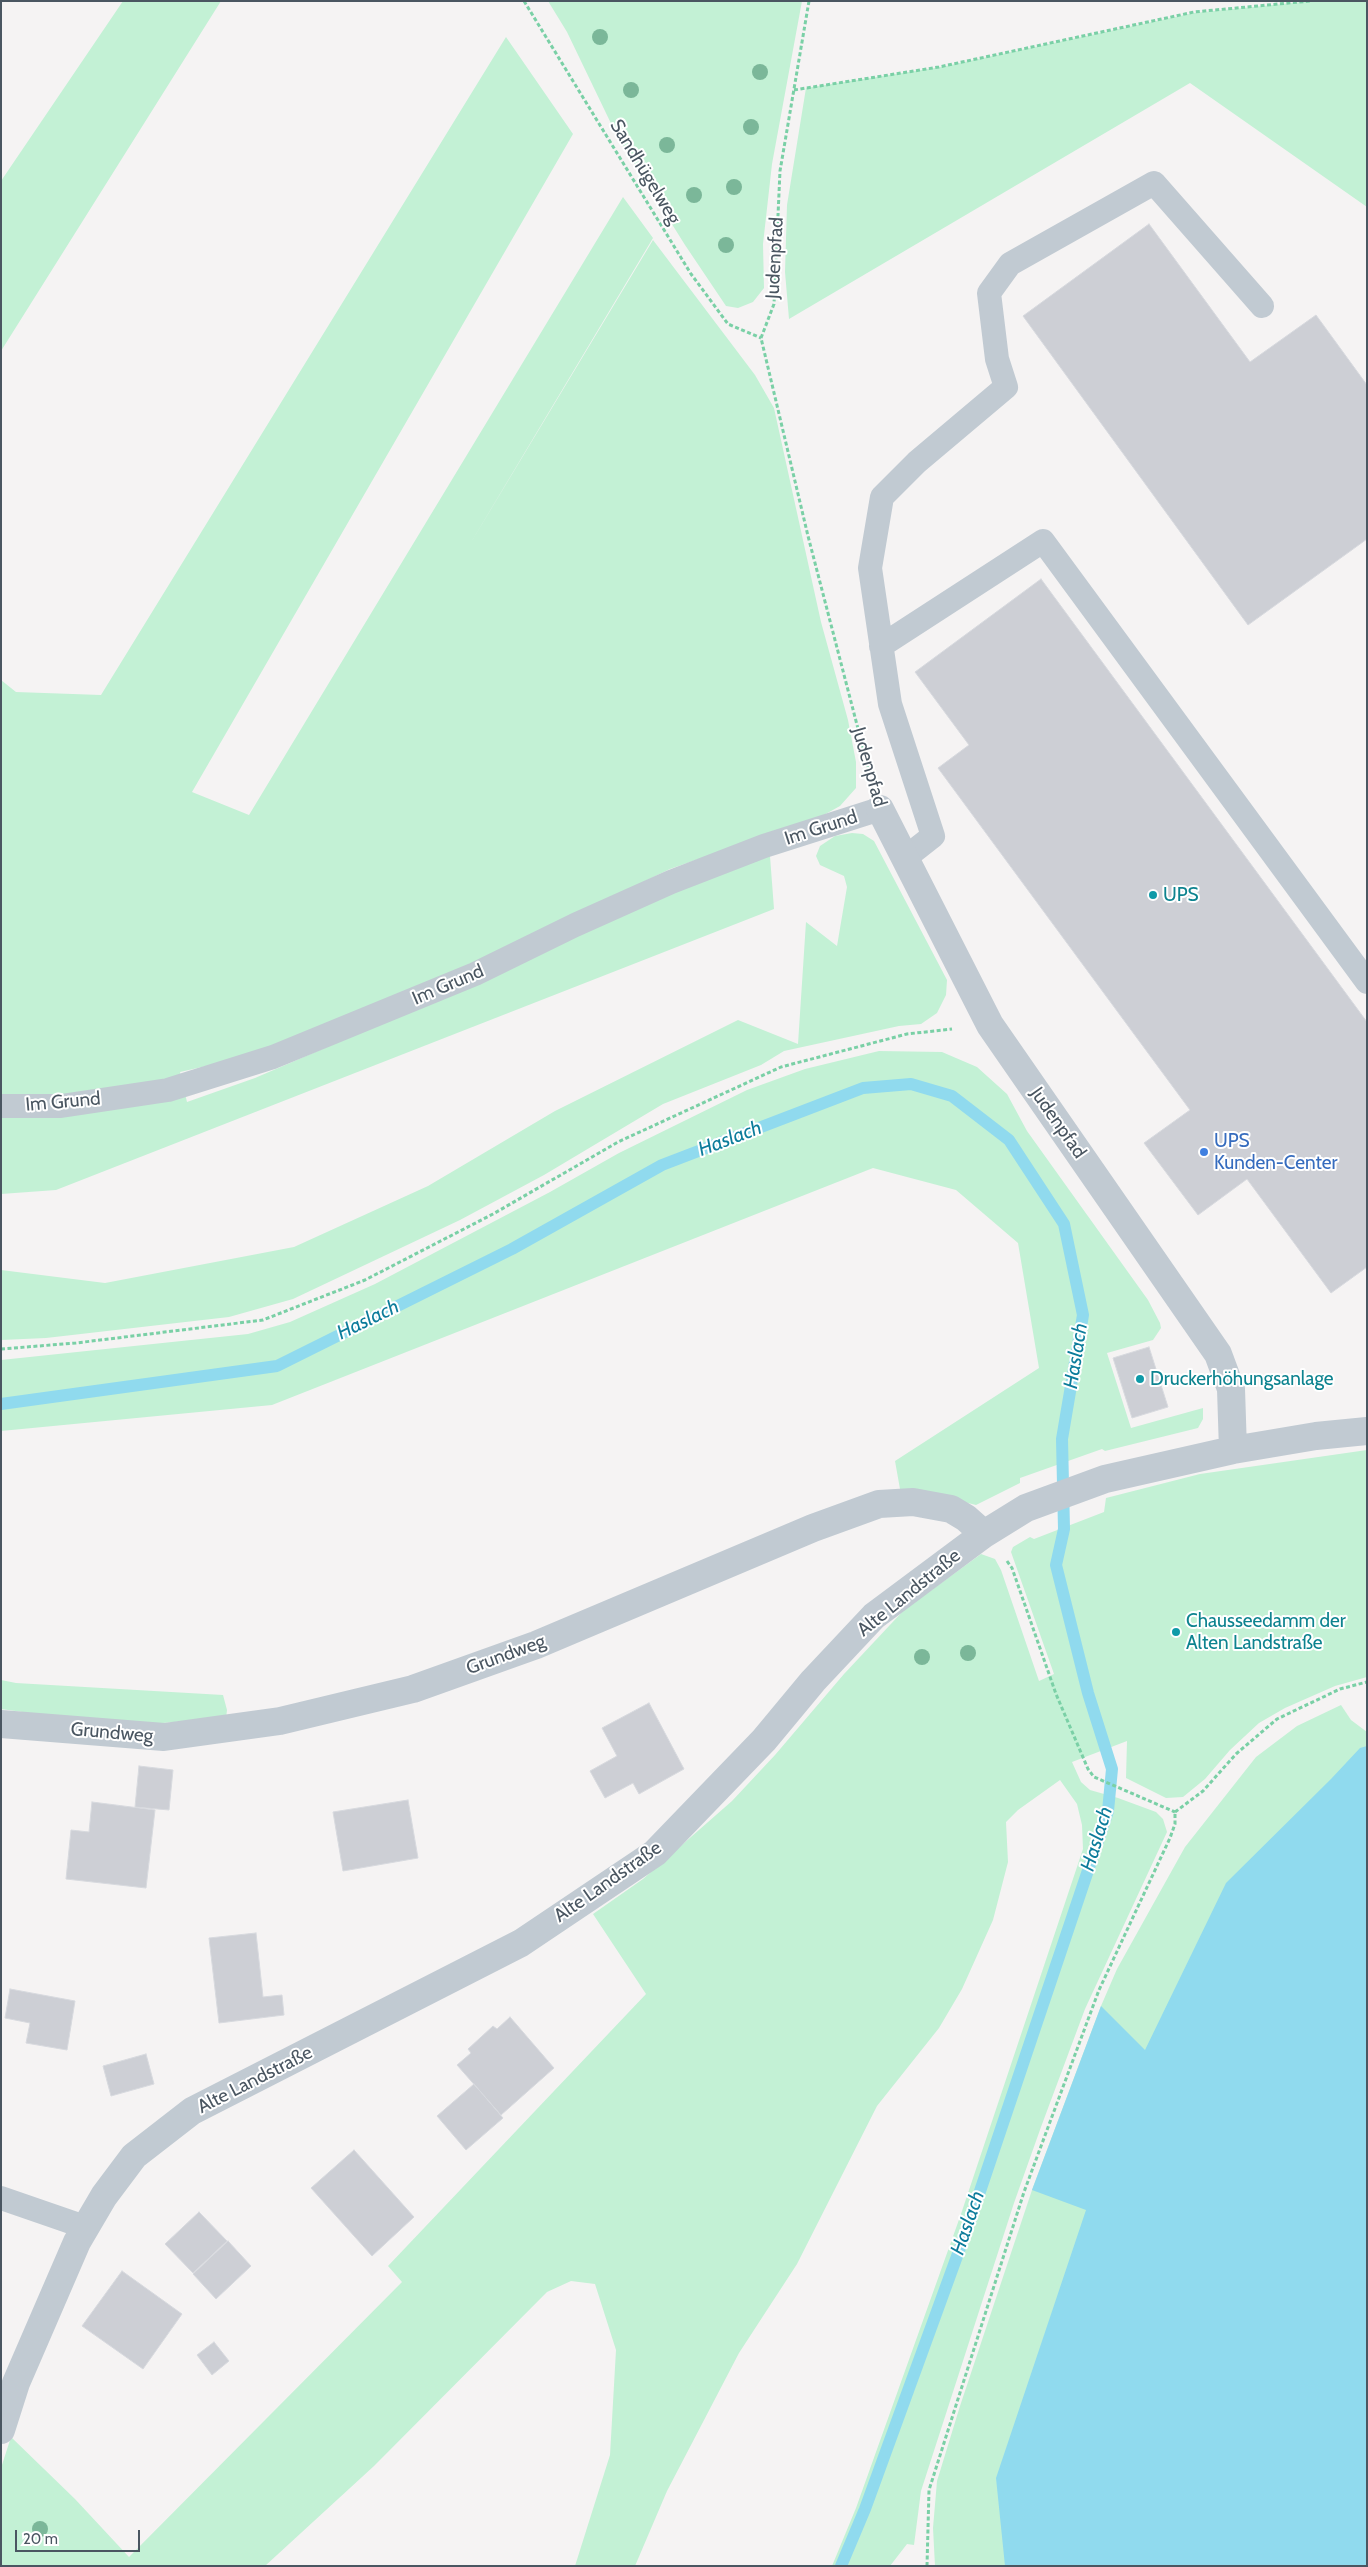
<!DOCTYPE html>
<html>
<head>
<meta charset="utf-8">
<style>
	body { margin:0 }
	#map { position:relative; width:1368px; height:2567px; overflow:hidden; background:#f5f3f3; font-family:Cabin,sans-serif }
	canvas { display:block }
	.frame { position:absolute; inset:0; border:2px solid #4a5661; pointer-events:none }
	.scale { position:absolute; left:15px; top:2530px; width:125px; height:22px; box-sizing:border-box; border:2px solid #4a5661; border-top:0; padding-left:6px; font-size:15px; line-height:18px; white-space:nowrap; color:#4a5661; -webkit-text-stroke:4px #fff; paint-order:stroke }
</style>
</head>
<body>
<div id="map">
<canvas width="1368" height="2567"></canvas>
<div class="frame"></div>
<div class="scale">20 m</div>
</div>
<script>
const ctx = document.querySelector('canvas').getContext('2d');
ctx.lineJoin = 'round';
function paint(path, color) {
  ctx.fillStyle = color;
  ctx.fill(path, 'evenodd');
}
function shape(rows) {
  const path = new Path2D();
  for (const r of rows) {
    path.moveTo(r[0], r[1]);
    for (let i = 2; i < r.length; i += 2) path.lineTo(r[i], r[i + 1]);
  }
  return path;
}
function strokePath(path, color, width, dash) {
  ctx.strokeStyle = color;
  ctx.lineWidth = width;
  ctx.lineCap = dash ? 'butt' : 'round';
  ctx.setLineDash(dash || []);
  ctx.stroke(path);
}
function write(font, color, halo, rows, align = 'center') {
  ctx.font = font + ' Cabin,sans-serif';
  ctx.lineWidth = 4;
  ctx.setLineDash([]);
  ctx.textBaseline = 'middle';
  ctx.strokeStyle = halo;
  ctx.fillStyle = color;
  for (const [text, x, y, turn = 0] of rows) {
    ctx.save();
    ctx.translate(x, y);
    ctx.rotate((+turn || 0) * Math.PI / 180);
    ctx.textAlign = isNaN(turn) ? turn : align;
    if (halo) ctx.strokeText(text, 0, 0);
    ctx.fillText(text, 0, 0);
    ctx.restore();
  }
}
paint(shape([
	[123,1,221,1,1,351,1,181],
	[548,1,802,1,772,164,763,244,764,288,753,302,738,308,726,306,685,245,618,138,567,32],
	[1312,1,1367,1,1367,207,1190,83,789,319,785,272,787,205,806,88,941,67,1194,13],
	[506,37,573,134,192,792,249,815,623,197,653,238,470,544,653,240,755,375,774,408,821,622,848,720,856,762,856,788,840,806,822,816,670,869,488,957,285,1042,233,1060,180,1072,187,1102,255,1078,327,1047,677,890,770,856,774,909,56,1190,1,1194,1,680,16,692,101,695],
	[852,833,863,834,874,841,947,980,946,995,937,1013,921,1024,899,1026,784,1051,761,1065,663,1104,544,1175,460,1220,293,1299,229,1317,46,1338,1,1340,1,1270,105,1283,294,1247,428,1186,555,1111,738,1020,798,1044,806,922,837,946,847,887,844,876,820,865,816,856,820,846,835,836],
	[879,1051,942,1052,977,1067,1007,1094,1027,1131,1148,1300,1160,1323,1161,1328,1153,1340,1107,1353,1131,1428,1203,1408,1203,1419,1198,1428,1105,1451,1102,1449,1020,1478,1020,1483,976,1505,924,1492,900,1489,895,1461,1039,1368,1018,1243,956,1190,873,1168,272,1405,1,1431,1,1360,248,1334,290,1322,375,1284,550,1192,619,1153,747,1090,805,1069],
	[1367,1450,1367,1677,1335,1686,1285,1708,1259,1723,1230,1750,1205,1779,1183,1797,1166,1798,1126,1778,1127,1741,1072,1762,1081,1782,1090,1790,1118,1798,1156,1812,1163,1819,1167,1832,1085,2009,1041,2127,1014,2203,921,2491,914,2545,907,2544,890,2566,832,2566,856,2508,961,2214,1083,1849,1082,1825,1077,1804,1060,1780,1018,1810,1006,1822,1008,1862,993,1920,962,1989,939,2028,877,2106,797,2264,739,2353,667,2491,635,2566,575,2566,610,2455,616,2350,595,2284,571,2281,547,2292,374,2466,265,2566,1,2566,1,2468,11,2437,75,2499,129,2557,402,2282,388,2266,646,1994,593,1914,643,1879,732,1801,775,1755,844,1674,904,1610,981,1554,995,1559,1001,1570,1039,1681,1054,1674,1011,1552,1013,1547,1030,1537,1034,1539,1104,1512,1106,1498,1200,1474],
	[1,1680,16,1683,223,1695,227,1710,226,1718,150,1724,73,1719,1,1709],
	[1341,1705,1351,1720,1367,1732,1367,2566,935,2566,933,2528,937,2481,960,2406,1032,2190,1101,2006,1117,1969,1185,1847,1256,1757,1297,1726]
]), '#c3f1d5');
paint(shape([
	[1367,1746,1367,2566,1005,2566,996,2478,1086,2210,1032,2190,1101,2006,1145,2050,1226,1883,1331,1779,1360,1748]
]), '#90daee');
strokePath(shape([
	[1,1404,277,1366,512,1249,662,1165,863,1088,911,1084,952,1096,1009,1140,1064,1224,1083,1315,1062,1439,1064,1529,1056,1565,1088,1693,1112,1769,1108,1811,972,2215,865,2509,841,2566]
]), '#90daee', 12);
const building = shape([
	[1149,224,1250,362,1316,315,1367,385,1367,539,1248,625,1023,316,1149,224],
	[1041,579,1367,1022,1367,1267,1331,1293,1247,1179,1198,1215,1144,1143,1190,1110,938,768,969,745,915,672,1041,579],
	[1149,1347,1168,1407,1132,1418,1113,1358,1149,1347],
	[649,1703,684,1769,639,1794,633,1783,605,1798,590,1771,617,1756,602,1728,649,1703],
	[139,1766,173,1770,169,1810,135,1807,139,1766],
	[408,1800,418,1858,343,1871,333,1812,408,1800],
	[92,1802,155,1810,146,1888,66,1879,71,1830,89,1832,92,1802],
	[256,1933,263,1997,282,1995,284,2015,219,2023,209,1938,256,1933],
	[10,1989,75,2001,67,2050,26,2043,30,2023,5,2018,10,1989],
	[510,2017,554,2068,501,2115,457,2065,471,2053,468,2049,493,2026,497,2029,510,2017],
	[146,2054,154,2084,111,2096,103,2066,146,2054],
	[474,2084,503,2118,466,2150,437,2116,474,2084],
	[354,2150,414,2217,372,2256,311,2188,354,2150],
	[199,2212,227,2241,193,2273,165,2244,199,2212],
	[228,2241,251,2266,216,2299,193,2274,228,2241],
	[122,2271,182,2314,143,2369,82,2326,122,2271],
	[214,2342,229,2361,212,2375,197,2355,214,2342]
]);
paint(building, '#cdcfd5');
strokePath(building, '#d7d9de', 1);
strokePath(shape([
	[524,1,691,274,728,324,761,338],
	[809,1,780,171,774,304,761,338,808,536,870,775],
	[794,90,939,67,1194,12,1310,1],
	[1,1349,76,1343,263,1320,365,1280,493,1214,618,1142,781,1067,907,1034,952,1029],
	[1007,1561,1012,1568,1056,1694,1088,1769,1094,1777,1175,1812],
	[1175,1812,1203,1791,1236,1754,1277,1719,1340,1689,1367,1682],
	[927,2566,929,2490,1024,2192,1099,1990,1170,1838,1175,1824,1175,1812]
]), '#7ad0a6', 3, [4, 2.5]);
strokePath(shape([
	[881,646,1043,541,1367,982],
	[905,858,933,836,890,704,870,568,882,497,917,462,1006,387,997,359,989,293,1010,264,1154,183,1262,306],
	[1,1106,61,1106,168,1090,273,1057,475,974,575,925,671,882,764,846,880,809],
	[1,2198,85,2227]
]), '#c1cad2', 24);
strokePath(shape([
	[880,809,990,1025,1218,1354,1231,1389,1233,1450],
	[1,1724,164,1737,280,1721,413,1689,536,1645,813,1528,879,1504,913,1502,951,1509,966,1518,984,1534],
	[1,2430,16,2383,77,2242,104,2196,134,2156,192,2111,521,1943,655,1853,764,1740,813,1681,874,1616,984,1534,1026,1508,1105,1479,1233,1450,1316,1436,1367,1431]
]), '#c1cad2', 28);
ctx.fillStyle = '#7bb799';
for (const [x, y] of [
	[600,37],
	[760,72],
	[631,90],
	[751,127],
	[667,145],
	[734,187],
	[694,195],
	[726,245],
	[968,1653],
	[922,1657],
	[40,2529]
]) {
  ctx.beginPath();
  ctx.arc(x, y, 8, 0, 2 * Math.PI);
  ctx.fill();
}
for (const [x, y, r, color] of [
	[1153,895,5,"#0f9aa8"],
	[1204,1152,5,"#3f7fe0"],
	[1140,1379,5,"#0f9aa8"],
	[1176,1632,5,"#0f9aa8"]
]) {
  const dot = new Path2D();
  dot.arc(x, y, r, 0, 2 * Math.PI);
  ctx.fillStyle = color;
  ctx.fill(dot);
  strokePath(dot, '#fff', 2);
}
write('19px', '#4a5661', '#fff', [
	["Sandhügelweg",645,172,59],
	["Judenpfad",775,258,-87],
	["Judenpfad",869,767,74],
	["Im Grund",821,828,-18],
	["Im Grund",448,985,-23],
	["Im Grund",63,1102,-5],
	["Judenpfad",1058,1123,55],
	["Alte Landstraße",909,1593,-39],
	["Grundweg",506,1655,-20],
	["Grundweg",112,1733,5],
	["Alte Landstraße",608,1882,-35],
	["Alte Landstraße",255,2080,-27]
]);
write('19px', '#0d838f', '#fff', [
	["UPS",1163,895],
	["Druckerhöhungsanlage",1150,1379],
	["Chausseedamm der",1186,1621],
	["Alten Landstraße",1186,1643]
], 'left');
write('19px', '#366cbe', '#fff', [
	["UPS",1214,1141],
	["Kunden-Center",1214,1163]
], 'left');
write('italic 20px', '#0c7c9b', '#fff', [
	["Haslach",730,1139,-21],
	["Haslach",368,1320,-26],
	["Haslach",1076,1356,-81],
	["Haslach",1097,1839,-73],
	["Haslach",968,2223,-71]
]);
</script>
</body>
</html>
